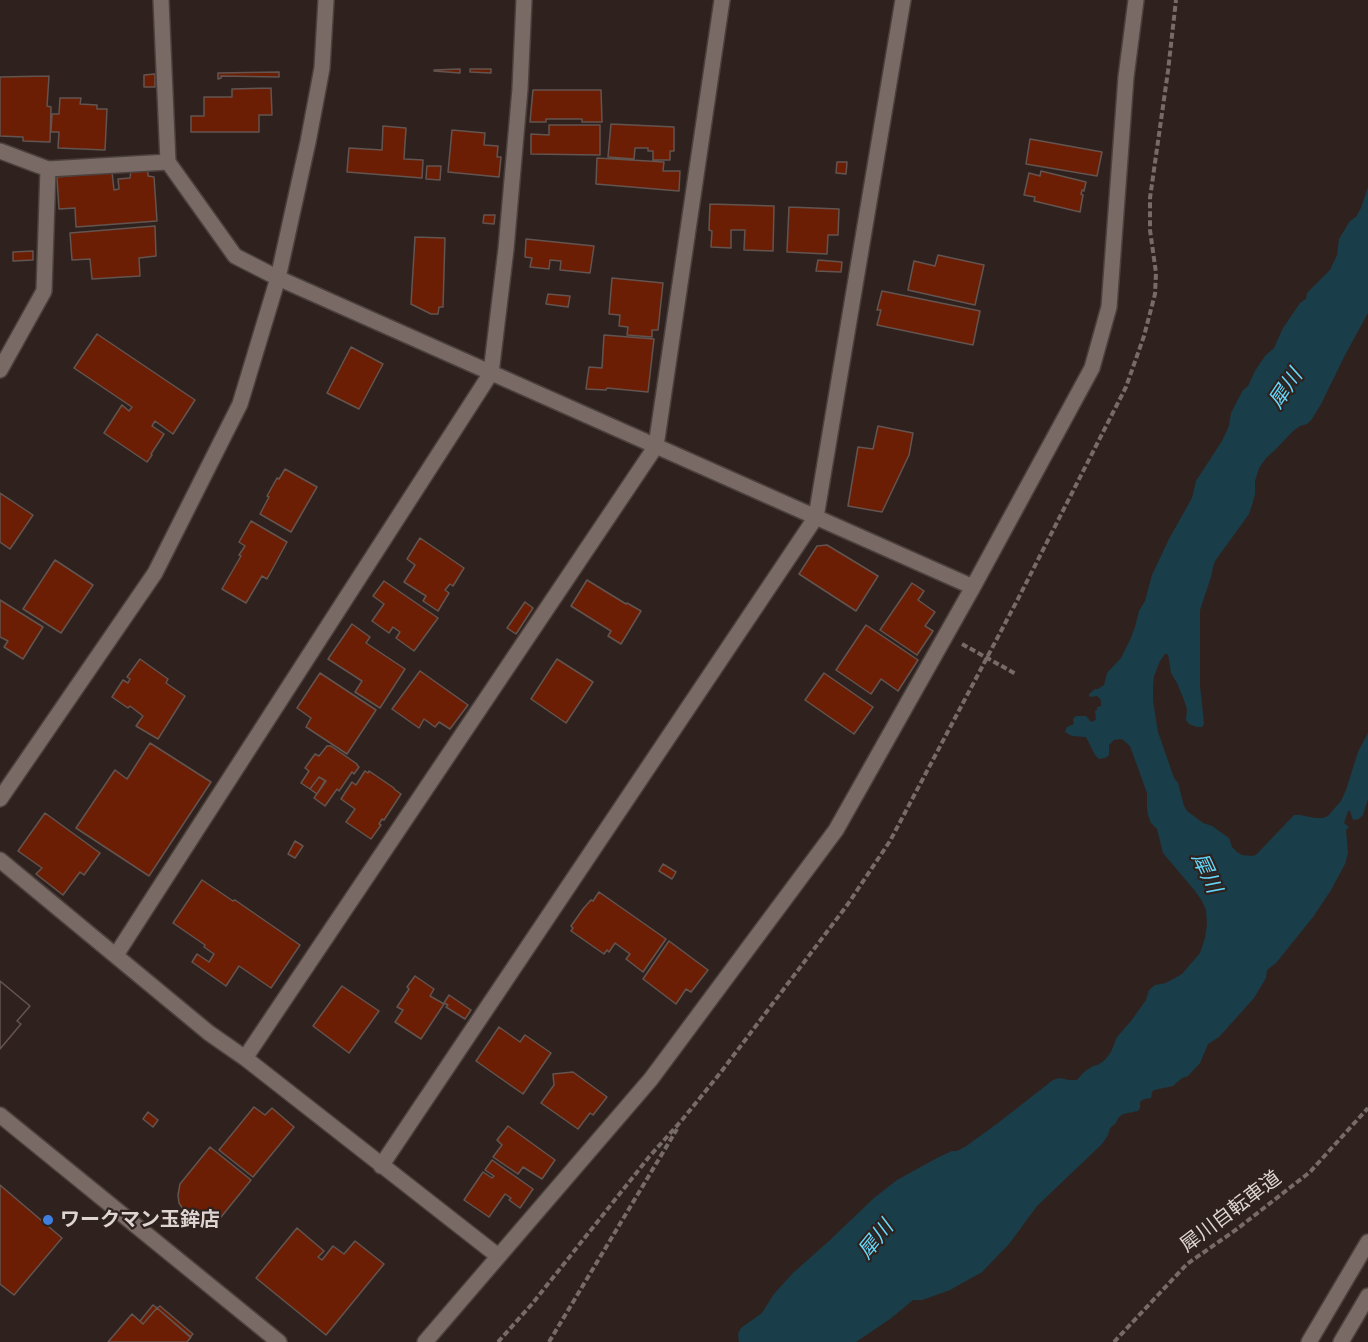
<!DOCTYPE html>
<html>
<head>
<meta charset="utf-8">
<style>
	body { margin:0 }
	canvas { display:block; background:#2f221e }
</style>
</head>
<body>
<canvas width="1368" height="1342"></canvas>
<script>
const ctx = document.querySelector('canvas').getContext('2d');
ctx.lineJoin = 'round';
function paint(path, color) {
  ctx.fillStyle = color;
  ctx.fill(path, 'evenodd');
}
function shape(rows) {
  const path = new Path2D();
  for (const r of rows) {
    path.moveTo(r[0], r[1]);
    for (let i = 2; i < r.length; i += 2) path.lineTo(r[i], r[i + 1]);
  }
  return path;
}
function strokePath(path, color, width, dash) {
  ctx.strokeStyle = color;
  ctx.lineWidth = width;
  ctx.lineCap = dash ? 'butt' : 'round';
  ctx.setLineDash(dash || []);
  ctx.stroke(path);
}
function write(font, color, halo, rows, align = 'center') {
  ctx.font = font + ' Rubik,"Noto Sans JP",sans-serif';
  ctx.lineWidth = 4.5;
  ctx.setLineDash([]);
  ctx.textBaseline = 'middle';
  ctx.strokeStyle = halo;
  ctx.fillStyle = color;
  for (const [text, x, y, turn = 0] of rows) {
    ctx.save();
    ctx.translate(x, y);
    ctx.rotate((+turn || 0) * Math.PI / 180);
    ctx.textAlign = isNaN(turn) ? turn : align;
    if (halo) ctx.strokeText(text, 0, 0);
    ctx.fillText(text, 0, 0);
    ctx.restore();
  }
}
paint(shape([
	[1368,187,1368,313,1345,355,1321,404,1312,419,1307,424,1300,426,1293,431,1277,448,1266,458,1259,468,1255,481,1255,494,1252,505,1249,514,1215,561,1213,567,1211,577,1200,610,1200,686,1204,724,1202,727,1197,727,1189,724,1186,720,1187,709,1184,700,1177,683,1171,673,1168,654,1165,654,1160,661,1154,676,1153,686,1153,701,1158,732,1174,778,1178,783,1184,806,1187,811,1203,823,1212,826,1229,838,1232,847,1237,852,1242,855,1252,856,1256,855,1294,815,1300,815,1315,818,1323,818,1328,816,1341,801,1346,790,1358,752,1368,733,1368,799,1363,815,1359,819,1353,820,1350,811,1348,811,1344,823,1349,827,1346,830,1348,853,1345,864,1331,890,1313,917,1276,963,1267,970,1266,978,1254,998,1219,1037,1208,1044,1200,1063,1188,1076,1182,1078,1173,1086,1154,1090,1152,1092,1151,1098,1144,1099,1140,1102,1140,1108,1138,1111,1123,1114,1118,1118,1116,1123,1110,1128,1108,1135,1102,1144,1037,1206,1009,1244,982,1272,950,1290,922,1300,913,1300,890,1319,856,1342,739,1342,738,1334,741,1328,762,1313,774,1294,793,1273,829,1241,874,1198,897,1180,937,1158,952,1151,957,1151,965,1147,998,1123,1053,1080,1059,1078,1069,1080,1077,1080,1084,1072,1093,1066,1098,1065,1105,1060,1111,1052,1117,1037,1131,1021,1146,1000,1149,990,1155,985,1166,983,1182,974,1200,953,1205,938,1207,924,1206,910,1202,901,1195,891,1163,853,1157,829,1151,823,1148,815,1147,808,1147,793,1130,746,1122,739,1114,740,1109,745,1109,755,1105,758,1099,759,1095,755,1086,737,1072,736,1065,732,1067,727,1074,724,1073,719,1076,716,1086,716,1091,722,1096,720,1095,711,1097,710,1097,707,1101,706,1101,700,1097,696,1090,697,1089,696,1089,694,1095,689,1098,689,1104,685,1107,673,1121,658,1130,640,1135,627,1139,611,1145,601,1152,575,1169,539,1192,498,1196,481,1222,441,1229,426,1231,413,1243,390,1248,386,1255,371,1265,356,1274,348,1283,328,1300,303,1306,299,1307,293,1330,270,1337,255,1339,239,1350,221,1356,217,1361,208]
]), '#193d49');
const building = shape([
	[460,69,460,73,434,71,434,70,460,69],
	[470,69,491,69,491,73,470,72,470,69],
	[279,72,279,77,221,76,221,78,218,79,218,73,279,72],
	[155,74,155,87,144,87,144,75,155,74],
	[49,76,47,106,51,107,50,142,23,141,23,137,0,136,0,77,49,76],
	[271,88,272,115,259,115,259,132,191,132,191,116,204,116,204,97,232,97,232,89,271,88],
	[533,90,601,90,602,122,582,122,582,119,546,119,546,122,530,122,533,90],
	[60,98,81,98,80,104,97,105,97,109,107,109,105,150,58,148,59,132,51,132,52,114,59,114,60,98],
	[611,124,674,127,674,151,670,151,670,160,653,160,653,151,648,151,648,148,635,148,634,159,608,157,611,124],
	[549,125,600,125,600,155,531,154,531,134,549,135,549,125],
	[383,126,406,128,404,159,423,160,422,178,347,172,349,148,382,150,383,126],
	[452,130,485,133,484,145,498,146,497,157,501,157,499,177,448,172,452,130],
	[1030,139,1102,152,1097,176,1026,164,1030,139],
	[597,158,664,162,663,171,680,171,679,191,596,184,597,158],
	[837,162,847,162,846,174,836,173,837,162],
	[427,166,441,166,440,180,426,179,427,166],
	[148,169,148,176,154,177,157,221,76,227,75,208,59,209,57,177,112,172,114,190,119,189,118,179,130,178,131,170,148,169],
	[1041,171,1086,182,1084,191,1082,190,1081,194,1083,195,1080,212,1034,201,1035,197,1024,195,1029,173,1040,176,1041,171],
	[710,204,774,206,773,251,744,250,745,230,731,230,731,248,711,247,712,231,709,230,710,204],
	[789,207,839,209,838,235,828,235,827,254,787,252,789,207],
	[484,215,495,215,494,224,483,223,484,215],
	[155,226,156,256,139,258,140,276,92,279,90,259,72,260,70,233,155,226],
	[415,237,445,238,443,307,439,307,438,314,431,314,411,304,415,237],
	[526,239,594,246,590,273,560,270,561,261,550,260,549,269,530,267,532,258,525,257,526,239],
	[33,251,33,260,13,261,13,252,33,251],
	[938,255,984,265,975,305,908,290,914,261,935,266,938,255],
	[818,260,842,262,841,272,816,271,818,260],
	[612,278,663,283,658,330,652,330,652,337,627,335,628,327,619,326,620,315,609,314,612,278],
	[882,291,980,311,973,345,877,325,881,310,877,310,882,291],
	[548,294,570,296,568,307,546,304,548,294],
	[97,334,195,400,173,434,155,421,152,426,164,434,151,454,152,455,147,462,104,433,122,405,129,411,132,407,74,368,97,334],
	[604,335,654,339,648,392,607,388,606,390,586,389,589,367,602,368,604,335],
	[351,347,383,364,359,409,327,393,351,347],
	[878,426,913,433,909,455,882,512,848,506,858,447,873,449,878,426],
	[285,469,317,487,291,532,260,514,269,497,267,496,277,478,279,479,285,469],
	[0,493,33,515,10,549,0,542,0,493],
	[251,521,287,542,267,579,262,576,246,603,222,589,241,556,239,555,245,546,239,542,251,521],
	[420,538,464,568,453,586,450,584,445,590,449,593,438,611,423,601,426,596,404,582,415,565,407,559,420,538],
	[827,545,878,576,856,611,799,574,817,546,827,545],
	[55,560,93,585,61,633,23,609,55,560],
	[587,580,626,604,627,603,641,611,621,644,608,636,611,631,571,606,587,580],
	[384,581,438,618,414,651,396,638,400,632,393,627,389,633,372,621,384,604,373,596,384,581],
	[912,583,924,591,918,600,935,612,925,626,933,631,917,655,880,630,912,583],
	[0,600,43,627,23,659,4,647,8,641,0,637,0,600],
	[525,602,533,608,516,634,507,628,525,602],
	[352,624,370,637,366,643,405,669,380,708,355,692,362,681,328,659,352,624],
	[866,625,918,660,898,691,881,679,871,694,836,670,866,625],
	[140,659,168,679,166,683,185,696,158,739,136,726,143,716,130,706,128,708,112,697,123,680,128,683,130,679,127,677,140,659],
	[557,659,593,682,566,723,531,699,557,659],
	[420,671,468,705,450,729,439,722,435,727,424,719,419,728,392,709,420,671],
	[320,673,376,710,347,754,306,727,311,718,297,708,320,673],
	[824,673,873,707,854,734,805,700,824,673],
	[150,743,211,782,149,876,76,828,115,770,127,779,150,743],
	[327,746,331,746,357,764,357,765,359,767,354,774,352,772,339,791,337,789,325,806,314,798,326,781,319,777,310,789,301,783,309,771,305,768,315,754,319,756,327,746],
	[365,771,368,773,369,771,394,788,394,789,401,794,384,820,382,819,379,824,381,825,371,839,346,822,355,809,341,799,352,782,356,785,365,771],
	[319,777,325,781,317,794,310,789,319,777],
	[45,813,100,853,84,875,80,872,63,895,36,874,42,868,18,851,45,813],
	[295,841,303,846,295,858,288,854,295,841],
	[663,864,676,872,672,879,659,871,663,864],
	[202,880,233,901,235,900,300,945,271,988,239,966,226,986,192,962,197,954,209,962,214,954,204,947,205,945,173,923,202,880],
	[599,892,666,939,643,972,626,959,630,954,615,943,609,952,607,950,604,954,571,931,573,928,571,926,583,909,591,900,593,901,599,892],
	[669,941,708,970,691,992,686,989,676,1004,643,979,669,941],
	[415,976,434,989,430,996,444,1004,421,1039,395,1022,403,1010,397,1007,409,989,407,987,415,976],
	[0,981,30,1006,17,1021,21,1024,0,1049,0,981],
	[0,981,30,1006,17,1021,21,1024,0,1049,0,981],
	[342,986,379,1011,349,1053,313,1026,342,986],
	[449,995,471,1010,465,1019,446,1007,448,1005,444,1003,449,995],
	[499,1027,520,1042,525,1035,551,1053,523,1094,476,1061,499,1027],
	[573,1072,607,1097,593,1115,590,1113,578,1129,541,1103,554,1085,553,1074,573,1072],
	[254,1107,265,1115,272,1108,294,1127,253,1177,219,1150,254,1107],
	[148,1112,158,1120,153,1127,143,1119,148,1112],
	[508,1126,555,1160,542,1179,523,1167,518,1174,493,1157,502,1145,497,1140,508,1126],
	[210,1147,251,1180,217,1222,216,1220,212,1225,201,1216,197,1217,192,1217,185,1212,179,1203,178,1195,180,1184,210,1147],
	[492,1160,533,1189,520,1208,509,1200,511,1198,505,1194,489,1217,464,1200,483,1172,492,1178,494,1176,485,1170,492,1160],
	[0,1185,62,1238,14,1295,0,1284,0,1185],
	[297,1228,324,1251,318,1257,322,1260,333,1246,344,1254,355,1241,384,1264,326,1335,256,1278,297,1228],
	[153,1305,157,1308,143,1324,140,1321,153,1305],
	[160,1306,193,1334,190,1337,157,1308,160,1306],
	[157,1308,191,1337,187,1342,108,1342,132,1314,143,1324,157,1308]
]);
paint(building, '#6b1e04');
strokePath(building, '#635450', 1.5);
const minor = shape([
	[161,0,168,162,235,256,278,278,973,587],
	[0,151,48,169,168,162],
	[0,370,44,291,48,169],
	[0,860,209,1033,245,1058,498,1256],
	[116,955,491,373,506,249,520,89,524,0],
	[245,1058,656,446,722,0],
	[381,1166,816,517,903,0],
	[425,1342,651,1079,836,830,973,587,1092,368,1109,307,1126,77,1136,0]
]);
const tertiary = shape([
	[0,799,155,573,240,404,278,278,308,142,322,68,326,0],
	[0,1115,279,1342],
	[1309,1342,1368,1242],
	[1341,1342,1368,1296]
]);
strokePath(minor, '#4b403d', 18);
strokePath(tertiary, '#4b403d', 18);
strokePath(shape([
	[962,644,1016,674],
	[498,1342,532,1304,649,1157,682,1120,721,1072,848,904,890,841,1019,597,1126,387,1144,336,1155,294,1156,273,1150,230,1150,198,1168,71,1176,0],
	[549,1342,677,1129],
	[1114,1342,1187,1264,1237,1229,1310,1172,1368,1108]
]), '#766b67', 4, [6, 3]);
strokePath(minor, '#796a65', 15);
strokePath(tertiary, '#796a65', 15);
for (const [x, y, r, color] of [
	[48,1220,6,"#3f7fe0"]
]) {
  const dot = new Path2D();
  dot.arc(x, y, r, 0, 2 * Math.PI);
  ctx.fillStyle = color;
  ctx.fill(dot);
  strokePath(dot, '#2f221e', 2);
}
write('20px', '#ded5d2', '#2f221e', [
	["犀川自転車道",1231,1212,-37]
]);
write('bold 20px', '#ded5d2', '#2f221e', [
	["ワークマン玉鉾店",60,1220]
], 'left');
write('italic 21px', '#64d7fb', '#2f221e', [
	["犀川",1286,389,-56],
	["犀川",1206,873,65],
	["犀川",876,1240,-51]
]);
</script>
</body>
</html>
